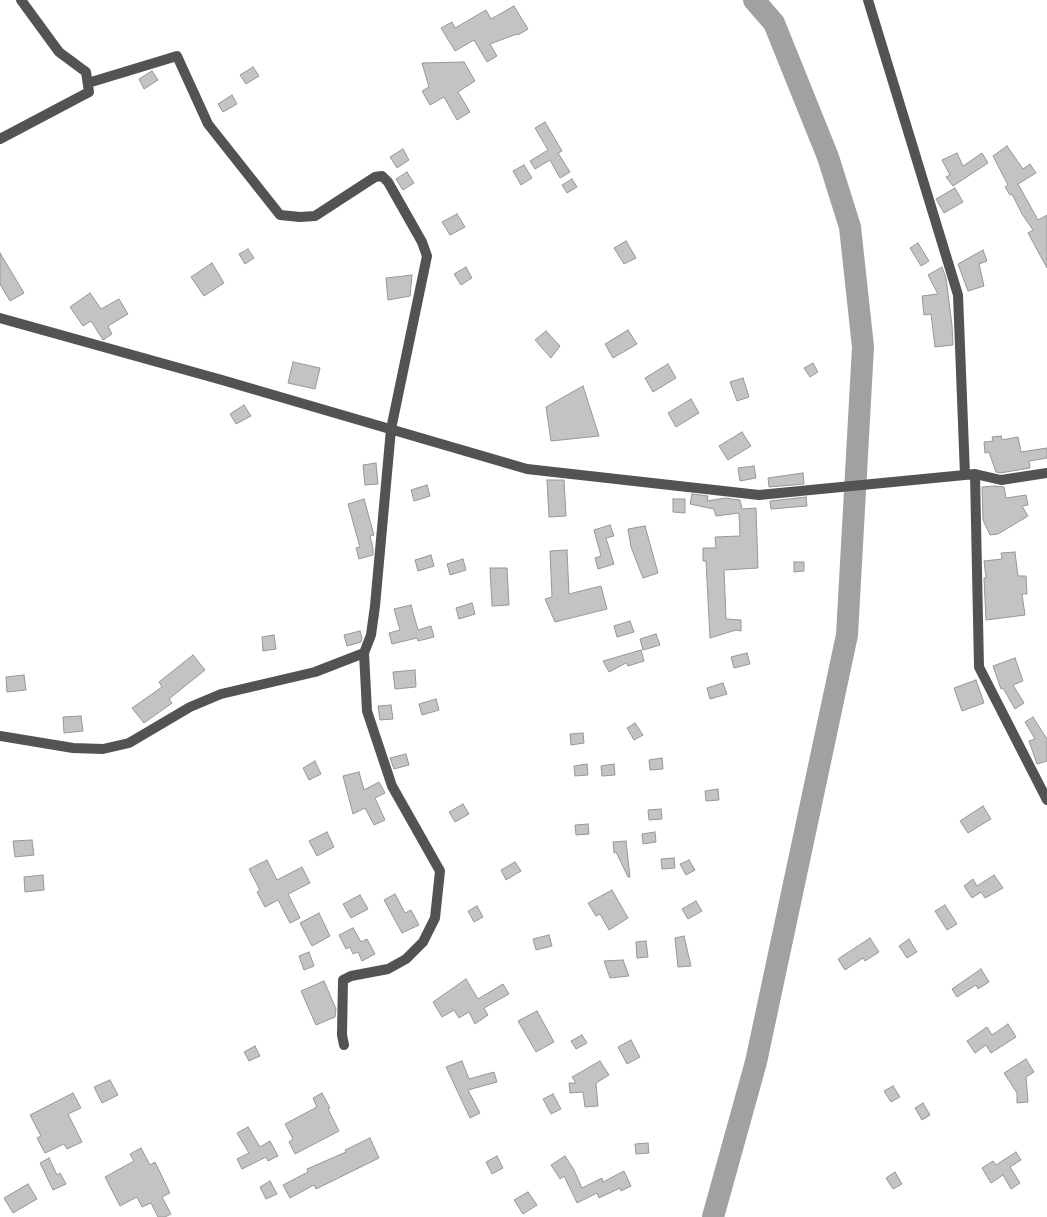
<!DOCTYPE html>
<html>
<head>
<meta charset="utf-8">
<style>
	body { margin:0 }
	canvas { display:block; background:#fff }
</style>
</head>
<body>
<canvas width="1047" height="1217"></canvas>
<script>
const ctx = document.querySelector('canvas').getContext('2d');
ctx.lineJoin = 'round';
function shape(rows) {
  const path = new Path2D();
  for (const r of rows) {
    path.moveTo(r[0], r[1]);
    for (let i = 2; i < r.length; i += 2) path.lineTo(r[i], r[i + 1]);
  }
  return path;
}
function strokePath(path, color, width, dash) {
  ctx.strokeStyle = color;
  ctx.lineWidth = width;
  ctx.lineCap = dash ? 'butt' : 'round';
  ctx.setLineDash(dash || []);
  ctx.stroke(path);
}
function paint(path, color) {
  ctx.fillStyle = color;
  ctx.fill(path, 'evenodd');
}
strokePath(shape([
	[713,1217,756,1062,847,635,863,347,850,227,828,157,774,23,754,0]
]), '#a1a1a1', 22);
const building = shape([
	[514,6,528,29,518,35,517,34,490,44,497,56,487,62,474,40,455,51,441,28,452,22,455,28,486,10,491,19,514,6],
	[464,62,475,81,458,92,470,112,457,120,444,97,430,105,422,91,429,87,422,63,464,62],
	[253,67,259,76,246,84,240,75,253,67],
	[152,71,158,80,144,89,139,79,152,71],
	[232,95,237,104,223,112,218,104,232,95],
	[545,122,562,151,558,153,570,172,560,178,550,160,535,169,530,161,548,150,535,128,545,122],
	[1007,146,1023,169,1030,164,1036,173,1018,184,1038,220,1047,215,1047,268,1028,233,1033,230,1022,214,1012,194,1010,195,1005,187,1008,185,993,156,1007,146],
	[403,149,409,160,397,168,390,157,403,149],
	[957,153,963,166,982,153,988,163,953,186,946,177,950,175,942,160,957,153],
	[524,165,532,178,521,185,513,171,524,165],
	[407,172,414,183,403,190,396,179,407,172],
	[572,179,577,187,567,193,562,185,572,179],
	[955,188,963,202,944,213,936,199,955,188],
	[457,214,465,227,450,235,442,222,457,214],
	[626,241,636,258,624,264,614,248,626,241],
	[918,243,929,261,921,266,910,248,918,243],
	[248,249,254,258,245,264,239,254,248,249],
	[983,250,987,261,979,264,984,286,968,291,958,264,983,250],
	[0,253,24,293,10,301,0,284,0,253],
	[212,263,224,283,204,296,191,277,212,263],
	[466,267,472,278,461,285,454,274,466,267],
	[942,267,946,278,952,325,953,345,935,347,931,314,924,315,922,296,938,294,928,275,942,267],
	[412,275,410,296,388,300,386,278,412,275],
	[90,293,101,309,119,299,128,314,108,326,112,334,103,340,91,321,83,326,70,307,90,293],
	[628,330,637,344,613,358,605,344,628,330],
	[546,331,560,346,551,358,535,340,546,331],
	[293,362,320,368,315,389,288,383,293,362],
	[813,363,818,372,810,377,804,368,813,363],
	[668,364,676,378,653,392,645,378,668,364],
	[743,378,749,397,737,401,730,382,743,378],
	[583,386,599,436,551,441,546,407,583,386],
	[691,399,699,413,676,427,668,413,691,399],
	[244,405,251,416,236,424,230,414,244,405],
	[742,432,751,446,728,460,719,446,742,432],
	[1001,436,1002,440,1018,437,1021,452,1047,448,1047,458,1029,461,1030,468,1000,473,996,472,989,452,985,453,984,442,993,441,992,437,1001,436],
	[376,463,378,484,365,485,363,465,376,463],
	[754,466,756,478,740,481,738,468,754,466],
	[803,473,804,484,769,487,768,478,803,473],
	[547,480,564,480,566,516,549,517,547,480],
	[427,485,430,496,414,501,411,490,427,485],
	[995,486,1004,487,1006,498,1026,495,1028,505,1022,506,1028,516,998,534,990,535,983,520,982,487,995,486],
	[692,494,708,496,707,501,725,498,740,500,742,509,756,508,758,568,724,570,726,619,741,620,741,631,736,630,710,638,706,561,703,561,703,548,716,548,715,537,740,536,739,513,716,516,714,509,690,504,692,494],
	[806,497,807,506,771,509,770,501,806,497],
	[364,499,374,535,370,536,373,548,373,555,359,559,356,548,360,547,348,504,364,499],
	[673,499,685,499,685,513,673,512,673,499],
	[610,525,614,536,606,538,614,564,598,569,595,558,601,556,594,530,610,525],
	[645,526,658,573,643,578,631,547,628,529,645,526],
	[567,550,569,594,601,586,607,609,555,622,545,599,552,597,550,551,567,550],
	[1015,552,1018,576,1026,576,1027,594,1022,594,1025,615,986,620,984,578,986,578,984,561,1002,559,1001,553,1015,552],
	[431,555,434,566,418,571,415,560,431,555],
	[463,559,466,570,450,575,447,564,463,559],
	[794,562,804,562,804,571,794,572,794,562],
	[490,568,507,568,509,605,492,606,490,568],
	[472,603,475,614,459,619,456,608,472,603],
	[411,605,418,630,431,626,434,637,418,641,417,638,392,644,389,633,400,630,394,609,411,605],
	[630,621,634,632,617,637,614,626,630,621],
	[360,631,362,638,361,642,347,646,344,635,360,631],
	[656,634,660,645,643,650,640,639,656,634],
	[274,635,276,649,263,651,262,637,274,635],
	[641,650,644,661,628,666,626,663,609,672,603,661,641,650],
	[747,653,750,664,734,668,731,657,747,653],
	[193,655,205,670,169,699,172,703,144,723,132,708,162,687,159,682,193,655],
	[1015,658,1023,681,1013,685,1024,703,1015,709,1003,688,1001,689,993,666,1015,658],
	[415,670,416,687,395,689,393,672,415,670],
	[24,675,26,690,7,692,6,677,24,675],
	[976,680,984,703,962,711,954,688,976,680],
	[723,683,727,694,710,699,707,688,723,683],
	[436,699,439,710,422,715,419,704,436,699],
	[391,705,393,719,380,720,378,706,391,705],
	[81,716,83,731,64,733,63,717,81,716],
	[1033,717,1047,739,1047,761,1037,764,1029,741,1035,739,1025,722,1033,717],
	[635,723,643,735,634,740,627,728,635,723],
	[583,733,584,743,571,745,570,734,583,733],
	[406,754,409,765,394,769,390,758,406,754],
	[662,758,663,769,650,770,649,760,662,758],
	[315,761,321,774,309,780,303,768,315,761],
	[587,764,588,775,575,776,574,766,587,764],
	[614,764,615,775,602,776,601,766,614,764],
	[359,772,364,790,379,782,385,793,375,798,385,820,374,825,365,808,353,814,343,776,359,772],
	[718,789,719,800,706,801,705,791,718,789],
	[463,804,469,814,455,822,449,812,463,804],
	[983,806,991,819,968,833,960,821,983,806],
	[661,809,662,819,649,820,648,810,661,809],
	[588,824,589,834,576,835,575,825,588,824],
	[327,832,334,847,317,856,309,841,327,832],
	[655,832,656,842,643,844,642,834,655,832],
	[32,840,34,855,15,857,13,841,32,840],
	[626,841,630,877,628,877,616,852,614,853,613,842,626,841],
	[674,858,675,868,662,869,661,859,674,858],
	[267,860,277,880,302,867,310,883,288,894,300,918,290,923,278,900,265,907,257,892,260,890,249,869,267,860],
	[689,860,695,870,686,875,680,864,689,860],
	[515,862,521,871,506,880,501,870,515,862],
	[43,875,44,890,25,892,24,877,43,875],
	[994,875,1003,888,985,898,981,892,972,898,964,886,973,879,977,886,994,875],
	[612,890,628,918,609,930,600,914,596,916,588,903,612,890],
	[395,894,405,913,411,910,419,925,402,933,384,900,395,894],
	[360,895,368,909,351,918,343,904,360,895],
	[696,901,702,911,688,919,682,909,696,901],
	[945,905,957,924,947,930,935,911,945,905],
	[477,906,483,917,474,922,468,911,477,906],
	[319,913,330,936,312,946,300,923,319,913],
	[353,928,361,942,367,939,375,954,362,961,358,952,353,954,350,947,346,949,339,935,353,928],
	[549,935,552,946,536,950,533,939,549,935],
	[684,936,691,966,678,967,675,938,684,936],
	[870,938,879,952,865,961,863,958,845,970,838,959,870,938],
	[909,939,917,952,907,958,899,946,909,939],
	[646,941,648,957,637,958,636,942,646,941],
	[309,952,314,966,304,970,299,956,309,952],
	[623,960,629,976,610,978,604,961,623,960],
	[981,969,989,982,978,989,976,985,957,997,952,989,981,969],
	[466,979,478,999,503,984,509,994,484,1008,488,1015,475,1024,469,1012,459,1018,454,1010,442,1017,433,1002,466,979],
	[324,981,336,1009,335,1017,316,1025,301,991,324,981],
	[537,1011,554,1042,536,1052,518,1021,537,1011],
	[1008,1024,1016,1037,991,1053,986,1045,975,1053,967,1041,987,1027,992,1035,1008,1024],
	[582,1035,587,1043,576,1049,571,1041,582,1035],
	[631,1040,640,1057,627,1064,618,1047,631,1040],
	[255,1046,260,1056,249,1061,244,1052,255,1046],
	[1026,1059,1034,1072,1026,1077,1028,1102,1017,1103,1017,1093,1004,1073,1026,1059],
	[462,1061,469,1079,494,1072,497,1082,468,1090,480,1113,470,1118,446,1067,462,1061],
	[600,1061,609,1075,596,1083,598,1106,585,1107,583,1092,570,1093,569,1083,576,1083,572,1077,600,1061],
	[110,1080,118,1095,102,1103,94,1087,110,1080],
	[893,1086,900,1097,891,1102,884,1091,893,1086],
	[73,1093,81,1108,68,1114,82,1142,67,1149,64,1144,45,1153,37,1138,41,1136,30,1115,73,1093],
	[322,1093,330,1108,328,1109,339,1131,295,1154,289,1142,293,1139,285,1124,317,1107,313,1098,322,1093],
	[553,1094,561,1109,551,1114,543,1099,553,1094],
	[923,1103,930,1115,922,1120,915,1108,923,1103],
	[248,1127,260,1147,270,1141,278,1156,268,1161,266,1157,242,1169,237,1159,249,1153,237,1133,248,1127],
	[370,1138,379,1158,316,1189,314,1185,290,1198,283,1185,308,1172,307,1169,346,1152,345,1150,370,1138],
	[648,1143,649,1153,636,1154,635,1144,648,1143],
	[141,1148,150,1165,155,1162,170,1193,162,1197,171,1214,165,1217,158,1217,151,1203,142,1207,137,1197,120,1206,105,1177,134,1161,130,1154,141,1148],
	[1016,1152,1021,1160,1010,1167,1020,1183,1011,1189,1003,1175,991,1183,982,1168,993,1161,996,1165,1016,1152],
	[497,1156,503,1168,492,1174,486,1162,497,1156],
	[565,1156,574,1170,582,1188,602,1178,603,1182,624,1171,631,1186,621,1191,620,1188,599,1198,597,1193,577,1203,564,1176,560,1179,551,1165,565,1156],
	[49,1158,57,1175,60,1173,66,1184,53,1190,40,1163,49,1158],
	[895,1172,902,1184,893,1189,886,1178,895,1172],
	[270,1181,277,1194,266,1199,260,1187,270,1181],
	[28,1184,37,1199,13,1213,4,1198,28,1184],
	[528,1192,537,1205,523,1214,514,1200,528,1192]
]);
paint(building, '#c3c3c3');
strokePath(building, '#979797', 1);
strokePath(shape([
	[868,0,958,295,965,475],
	[0,139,89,92,86,72,59,52,21,0],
	[0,318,222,380,527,469,759,495,975,474,1001,480,1047,473],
	[975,474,979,667,1047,800],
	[0,736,73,748,103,749,129,743,190,707,221,694,315,672,364,653,371,635,375,606,391,429,427,256,422,242,388,182,382,176,375,177,315,216,300,217,280,215,208,124,177,56,88,83],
	[344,1045,342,1035,343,980,351,976,388,969,406,959,423,942,435,918,440,871,392,786,367,711,364,653]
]), '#535353', 10);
</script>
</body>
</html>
